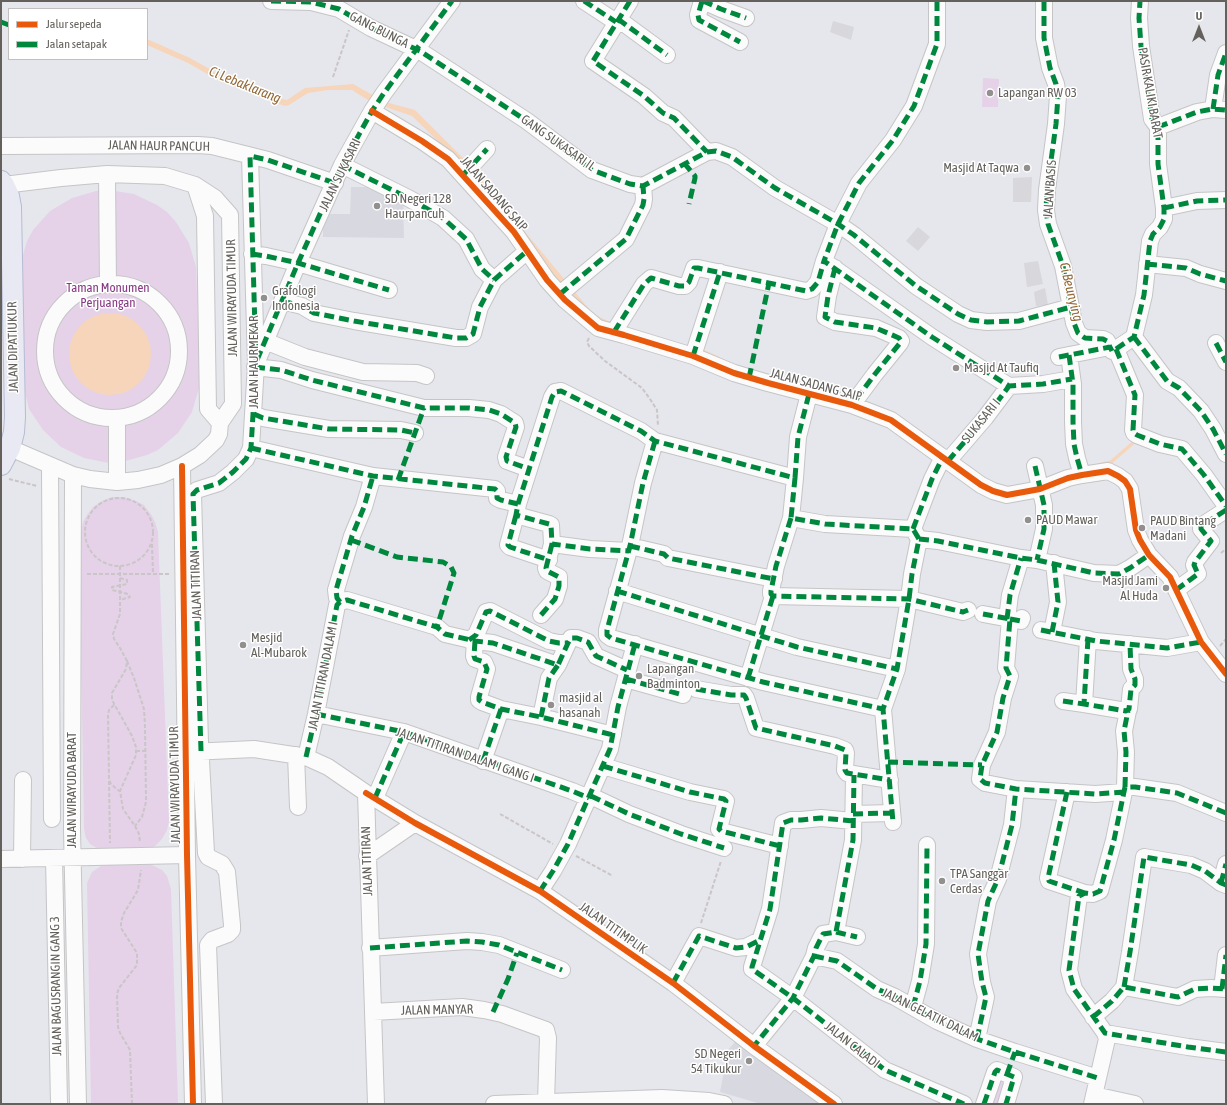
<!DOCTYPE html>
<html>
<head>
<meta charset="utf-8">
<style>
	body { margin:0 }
	#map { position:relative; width:1227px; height:1105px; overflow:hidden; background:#e6e7ec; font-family:"Asap Condensed",sans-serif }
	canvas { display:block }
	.frame { position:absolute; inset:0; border:2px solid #64615c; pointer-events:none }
	.legend { position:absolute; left:8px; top:8px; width:140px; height:52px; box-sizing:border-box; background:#fff; border:1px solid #c1c0be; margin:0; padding:5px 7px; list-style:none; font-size:12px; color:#64615c }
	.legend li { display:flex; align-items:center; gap:8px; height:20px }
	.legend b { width:20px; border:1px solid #c1c0be }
	.north { position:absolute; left:1179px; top:8px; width:40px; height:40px; -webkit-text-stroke:3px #fff; paint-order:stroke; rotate:0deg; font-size:11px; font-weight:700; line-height:16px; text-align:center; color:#64615c }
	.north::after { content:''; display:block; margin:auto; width:14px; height:18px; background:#64615c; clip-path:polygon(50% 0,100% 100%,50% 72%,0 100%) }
</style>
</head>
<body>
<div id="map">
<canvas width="1227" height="1105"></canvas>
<div class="frame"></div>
<ul class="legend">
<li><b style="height:5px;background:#e8590c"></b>Jalur sepeda</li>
<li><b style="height:5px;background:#00873e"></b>Jalan setapak</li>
</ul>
<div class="north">U</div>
</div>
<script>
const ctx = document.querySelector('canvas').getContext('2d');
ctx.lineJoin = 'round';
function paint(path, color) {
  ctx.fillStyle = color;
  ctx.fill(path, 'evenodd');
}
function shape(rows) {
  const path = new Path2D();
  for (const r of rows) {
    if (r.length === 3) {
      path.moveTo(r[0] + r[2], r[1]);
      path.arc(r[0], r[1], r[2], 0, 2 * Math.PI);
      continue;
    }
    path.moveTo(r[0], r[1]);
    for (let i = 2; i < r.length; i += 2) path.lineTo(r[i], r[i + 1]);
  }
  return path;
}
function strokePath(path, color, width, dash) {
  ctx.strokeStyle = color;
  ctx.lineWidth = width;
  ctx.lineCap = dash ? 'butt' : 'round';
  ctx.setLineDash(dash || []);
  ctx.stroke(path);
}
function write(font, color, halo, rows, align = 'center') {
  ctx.font = font + ' "Asap Condensed",sans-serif';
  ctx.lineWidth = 3;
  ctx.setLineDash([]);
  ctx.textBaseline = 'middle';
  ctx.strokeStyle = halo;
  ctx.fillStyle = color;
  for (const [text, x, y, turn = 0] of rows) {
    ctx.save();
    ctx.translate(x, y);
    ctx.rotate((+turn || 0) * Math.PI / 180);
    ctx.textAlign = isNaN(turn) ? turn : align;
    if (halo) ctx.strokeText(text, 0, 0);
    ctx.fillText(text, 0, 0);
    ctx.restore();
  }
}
paint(shape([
	[833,21,854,27,851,40,830,32],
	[1032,177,1031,202,1013,202,1013,178],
	[918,227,930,237,918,251,906,241],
	[1038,261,1043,284,1027,287,1024,263],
	[1045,288,1048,305,1036,306,1034,292]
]), '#d7d7dc');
paint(shape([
	[351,187,378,187,403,197,404,238,323,237,323,214,350,214],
	[739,1037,832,1104,761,1104,720,1092,728,1050]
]), '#d8d9e0');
paint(shape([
	[983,78,999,79,998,107,982,107],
	[109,190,134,194,157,205,167,212,176,222,189,243,196,267,200,376,199,388,192,412,178,433,158,450,147,455,122,462,109,463,84,458,61,447,43,430,29,409,23,384,20,265,27,241,33,230,50,211,72,198,96,191],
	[112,497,124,497,136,501,144,505,152,516,155,522,158,532,169,821,167,830,162,839,155,846,145,850,100,850,90,844,86,838,84,829,79,540,83,522,87,515,93,507,102,501],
	[138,863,152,865,162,870,167,876,171,889,178,1104,91,1104,87,883,92,872,101,866,113,864],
	[998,1072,1013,1077,1005,1104,985,1104]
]), '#e5d2e8');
paint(shape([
	[147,39,190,58,224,77,274,97,287,100,305,88,353,84,385,102,415,110,468,163,594,315,621,326,591,320,455,158,412,116,371,102,352,90,328,90,308,93,289,105,285,106,265,99,218,80,188,63,147,45],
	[110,354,41]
]), '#f6d5bb');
strokePath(shape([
	[700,350,718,358],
	[1102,464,1111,462,1133,443]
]), '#f6d5bb', 3.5);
const minor = shape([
	[271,1,311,2,339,9,371,28,420,51,527,121,592,170,630,184,643,186,707,152,716,151,732,157,775,188,838,224,854,235,916,286,958,314,971,320,987,322,1019,321,1071,307],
	[584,1,616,22],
	[630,1,593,61,644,96,663,113,674,118,707,152],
	[702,1,698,15,699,20,740,42],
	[703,1,721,9,746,18],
	[937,1,937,44,914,106,893,140,859,183,838,224,824,261,932,337,1009,386,1043,384,1072,379],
	[1044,1,1044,38,1050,68,1056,84,1058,96,1056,124,1047,190,1046,210,1048,224,1063,266,1074,323,1078,333,1085,338,1103,339,1107,341,1112,351],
	[618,19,667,55],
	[1213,109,1218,75,1226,53],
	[372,111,422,141,448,159,514,232,547,280,565,300,598,328,624,335,693,356,734,373,768,383,852,405,891,420,981,485,993,491,1007,495,1040,489,1068,478,1082,475,1108,471,1118,476,1125,481,1130,489,1136,530,1140,540,1149,555,1170,577,1201,642,1226,674],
	[1158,127,1197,112,1213,109,1226,110],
	[1,146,198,145,212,146,268,160,335,183],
	[342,165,410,199,443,218,466,239,482,269,494,280],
	[107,174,108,284],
	[463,175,487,149],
	[4,185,61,178,107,174,165,176,195,185,215,198,230,215,233,404,220,423],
	[1164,208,1197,201,1226,200],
	[252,254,266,256,298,263,389,290],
	[1147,264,1186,268,1200,274,1226,281],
	[835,268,828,296,825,317,835,322,876,328,899,338,901,341,900,343,875,374,852,405],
	[112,351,67],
	[560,294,626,239,643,205,644,199,643,186],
	[282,301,302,306,314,313,354,321,456,338,466,338,473,334,480,307,494,280,527,251],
	[614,332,644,284,651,278,679,286,685,286,689,282,694,268,698,268,806,291,812,289,818,282,824,261],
	[1134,337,1167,381,1179,388,1201,411,1213,429,1226,454],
	[265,341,305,357,363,372,417,373,426,376],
	[1216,343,1226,362],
	[1116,349,1134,337,1144,295,1150,241,1153,234,1160,227,1164,219,1164,208,1158,164,1158,127,1152,119,1141,46,1139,18,1140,1],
	[1116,349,1135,395,1133,430,1134,433,1137,435,1160,444,1182,449,1204,475,1226,506],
	[1069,355,1073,384,1073,422,1074,444,1077,458,1082,475],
	[693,356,720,272],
	[1059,357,1110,347],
	[258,359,298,263,342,165,372,111,384,93,452,1],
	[255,367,281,370,312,380,424,408,469,408,489,410,501,414,515,423,516,427,506,457,507,461,529,469],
	[254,414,263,418,329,429,401,430,415,433],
	[117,419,117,482],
	[655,441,643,483,630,546,607,630,607,635,611,638,763,682,883,709],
	[10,448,73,475,90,479,117,482,138,480,161,475,182,466,200,455,216,440,219,434,220,423,208,409,205,216,195,185],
	[251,448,373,476,495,489,497,491,497,498,501,500,518,504,516,515,549,524,551,525,552,544,590,549,629,551],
	[948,461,985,418,1009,386],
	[50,466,52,819],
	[182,466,187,855,193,1104],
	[1035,466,1044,505,1044,529,1037,560],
	[73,475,72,830,78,1104],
	[795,478,798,437,809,394],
	[518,504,552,397,555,392,561,391,641,431,655,441,795,478,791,518,825,524,913,529,919,539,912,574,909,599,897,669,883,709,893,822],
	[516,515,508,545,510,547,549,560],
	[791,518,776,566,771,591,771,594,773,596,909,599,963,612,968,610],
	[913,529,932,479,943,457],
	[919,539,938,541,1021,558,1037,560,1094,573,1119,574,1130,568,1149,555],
	[630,546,664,554,668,558,774,579],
	[1176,590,1198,574,1194,565,1195,562,1211,541,1201,529,1201,526,1226,510],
	[617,591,797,647,897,669],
	[340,602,337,598,336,590,352,536,364,507,373,476],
	[983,614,1010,619,1006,668,1010,676,1003,698,997,732,982,765,980,779,985,783,1016,789,1095,794,1124,792],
	[541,615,555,599,559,586,559,577,547,571,546,568,552,544],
	[1007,619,1010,595,1021,558],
	[1010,619,1021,621,1022,618],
	[1041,630,1096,641,1167,648,1201,642],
	[1052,632,1058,602,1054,563],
	[1088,639,1084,704,1126,711,1129,709,1131,689,1135,685,1135,679,1131,669,1130,644],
	[469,640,476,635,486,612,490,611,549,641,559,643,568,643],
	[475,641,474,656,475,659,484,662,487,669,479,697,479,700,482,702,501,709,541,717,613,735],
	[748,678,773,596],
	[626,679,683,695],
	[696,689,731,695,744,695,746,698,756,728,835,746,845,750,846,753,845,770,847,773,890,780],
	[1063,701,1084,704],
	[316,714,404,732,572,791,589,798],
	[541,717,549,678,558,665],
	[191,752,254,749,306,757,328,767,366,793,376,1104],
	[296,755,298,807],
	[306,757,316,714,337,605,340,602,347,600,437,627,445,634,475,641,493,643,558,665,568,643,571,638,577,638,588,642,596,656,627,670],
	[483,761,501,709],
	[603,766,690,792,724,799,726,801,719,829,721,831,780,846],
	[1125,787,1126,752,1124,731,1128,711],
	[1067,792,1048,878,1049,881,1085,893],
	[366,793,415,823,540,891,673,983,754,1046,834,1104],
	[591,796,629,814,681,834,724,848],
	[375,798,404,732],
	[853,814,892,813],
	[853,821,821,818,801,820,791,820,783,823,770,909,752,967,752,969,793,998,885,1070,964,1104],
	[367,856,415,823],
	[54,858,59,1104],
	[1,859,187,855],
	[22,859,23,780],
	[1221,883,1226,864],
	[540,891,553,871,568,844,610,749,618,707,635,644],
	[836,932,857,937],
	[370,948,467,941,482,942,499,945,562,970],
	[814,956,837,961,877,989,895,997,937,1021,977,1039,1015,1052,1098,1078],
	[673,983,699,936,736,948,746,947,760,940],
	[1124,987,1130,952,1144,857,1191,865,1205,871,1221,883,1226,885],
	[1222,989,1226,955],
	[913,1007,920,981,926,944,927,845],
	[373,1012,462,1007,484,1010,502,1014,546,1030,548,1038,546,1102],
	[1093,1017,1112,1001,1124,987,1178,997,1195,989,1211,988,1226,989],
	[1105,1033,1188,1047,1226,1052],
	[977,1039,986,997,982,982,978,954,988,901,998,879,1012,825,1016,789],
	[754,1046,793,998,814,956,816,948,823,934,836,932,853,840,854,775],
	[1094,1095,1135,1104],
	[214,1104,208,945,212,940,228,934,232,930,232,925,227,872,222,864,208,857,206,853,200,742,193,494,197,490,219,483,233,472,246,459,251,448,256,364,250,156],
	[494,1104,662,1098,709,1101,724,1104],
	[984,1104,995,1072,997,1070,1014,1077,1006,1104],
	[1092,1104,1107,1039,1105,1033,1074,989,1069,970,1079,896,1085,893,1093,894,1100,891,1114,840,1125,787,1135,787,1177,793,1226,813]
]);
const major = shape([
	[1,181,4,185,9,196,11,207,15,417,14,432,10,448,1,465]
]);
strokePath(minor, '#c5c5c6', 18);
strokePath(major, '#b5bdd3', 22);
strokePath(shape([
	[333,77,349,30],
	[589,338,587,342,589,346,605,361,642,388,650,399,657,410,658,426],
	[9,479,37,486],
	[119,532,34],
	[152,544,153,574],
	[1221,553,1226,549],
	[120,566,120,614,113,634,114,639,120,648,127,661,126,669,112,693,112,700,132,736,136,747,136,755,120,791,123,809,135,826,139,834,140,842],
	[87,574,170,574],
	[120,578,127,580,127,584,112,587,112,590,128,594,130,597,120,600],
	[1220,646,1226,639],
	[127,661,134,678,144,709,145,726,146,802,142,817,135,826],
	[114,705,109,710,108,715,109,780,111,784,119,791],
	[136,751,145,751],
	[109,781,110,843],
	[500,814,553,844],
	[576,856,613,876],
	[701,923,721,861],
	[132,1104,130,1050,120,1033,118,1027,117,994,119,988,137,965,137,953,121,928,121,922,124,913,138,890,141,870]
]), '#cac5c7', 2, [4, 2]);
strokePath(minor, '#fbfbfc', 16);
strokePath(major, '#e8e9f2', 20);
strokePath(shape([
	[271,1,311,2,339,9,371,28,420,51,527,121,592,170,630,184,643,186,707,152,716,151,732,157,775,188,838,224,854,235,916,286,958,314,971,320,987,322,1019,321,1071,307],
	[584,1,616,22],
	[630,1,593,61,644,96,663,113,674,118,707,152],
	[702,1,698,15,699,20,740,42],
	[703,1,721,9,746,18],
	[937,1,937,44,914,106,893,140,859,183,838,224,824,261,932,337,1009,386,1043,384,1072,379],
	[1044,1,1044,38,1050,68,1056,84,1058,96,1056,124,1047,190,1046,210,1048,224,1063,266,1074,323,1078,333,1085,338,1103,339,1107,341,1112,351],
	[618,19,667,55],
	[1,22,9,25],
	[1213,109,1218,75,1226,53],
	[1158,127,1197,112,1213,109,1226,110],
	[684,163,695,176,695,178,689,204],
	[342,165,410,199,443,218,466,239,482,269,494,280],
	[463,175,487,149],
	[1164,208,1197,201,1226,200],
	[252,254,266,256,298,263,389,290],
	[1147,264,1186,268,1200,274,1226,281],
	[835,268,828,296,825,317,835,322,876,328,899,338,901,341,900,343,875,374,852,405],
	[560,294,626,239,643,205,644,199,643,186],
	[282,301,302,306,314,313,354,321,456,338,466,338,473,334,480,307,494,280,527,251],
	[614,332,644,284,651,278,679,286,685,286,689,282,694,268,698,268,806,291,812,289,818,282,824,261],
	[1134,337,1167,381,1179,388,1201,411,1213,429,1226,454],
	[1216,343,1226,362],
	[1116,349,1134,337,1144,295,1150,241,1153,234,1160,227,1164,219,1164,208,1158,164,1158,127,1152,119,1141,46,1139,18,1140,1],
	[1116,349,1135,395,1133,430,1134,433,1137,435,1160,444,1182,449,1204,475,1226,506],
	[1069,355,1073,384,1073,422,1074,444,1077,458,1082,475],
	[693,356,720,272],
	[1059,357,1110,347],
	[257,360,298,263,342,165,372,111,384,93,452,1],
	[255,367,281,370,312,380,424,408,469,408,489,410,501,414,515,423,516,427,506,457,507,461,529,469],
	[749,378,769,283],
	[254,414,263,418,329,429,401,430,415,433],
	[655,441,643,483,630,546,607,630,607,635,611,638,763,682,883,709],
	[251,448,373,476,495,489,497,491,497,498,501,500,518,504,516,515,549,524,551,525,552,544,590,549,629,551],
	[948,461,985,418,1009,386],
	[1035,466,1044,505,1044,529,1037,560],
	[795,478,798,437,809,394],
	[398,480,424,408],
	[518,504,552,397,555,392,561,391,641,431,655,441,795,478,791,518,825,524,913,529,919,539,912,574,909,599,897,669,883,709,893,822],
	[516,515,508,545,510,547,549,560],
	[791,518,776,566,771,591,771,594,773,596,909,599,963,612,968,610],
	[913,529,932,479,943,457],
	[919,539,938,541,1021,558,1037,560,1094,573,1119,574,1130,568,1149,555],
	[351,540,397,557,443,562,451,567,454,573,437,627],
	[630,546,664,554,668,558,774,579],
	[1176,590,1198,574,1194,565,1195,562,1211,541,1201,529,1201,526,1226,510],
	[617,591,797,647,897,669],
	[340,602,337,598,336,590,352,536,364,507,373,476],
	[983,614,1010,619,1006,668,1010,676,1003,698,997,732,982,765,980,779,985,783,1016,789,1095,794,1124,792],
	[541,615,555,599,559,586,559,577,547,571,546,568,552,544],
	[1007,619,1010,595,1021,558],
	[1010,619,1021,621,1022,618],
	[1041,630,1096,641,1167,648,1201,642],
	[1052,632,1058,602,1054,563],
	[1088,639,1084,704,1126,711,1129,709,1131,689,1135,685,1135,679,1131,669,1130,644],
	[469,640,476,635,486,612,490,611,549,641,559,643,568,643],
	[475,641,474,656,475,659,484,662,487,669,479,697,479,700,482,702,501,709,541,717,613,735],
	[748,678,773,596],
	[626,679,683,695],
	[696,689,731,695,744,695,746,698,756,728,835,746,845,750,846,753,845,770,847,773,890,780],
	[1063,701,1084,704],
	[316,714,404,732,572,791,589,798],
	[541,717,549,678,558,665],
	[201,751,193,494,197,490,219,483,233,472,246,459,251,448,256,364,250,156,268,160,335,183],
	[306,757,316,714,337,605,340,602,347,600,437,627,445,634,475,641,493,643,558,665,568,643,571,638,577,638,588,642,596,656,627,670],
	[483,761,501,709],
	[888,762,982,765],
	[603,766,690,792,724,799,726,801,719,829,721,831,780,846],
	[1125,787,1126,752,1124,731,1128,711],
	[1067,792,1048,878,1049,881,1085,893],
	[591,796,629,814,681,834,724,848],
	[375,798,404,732],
	[1226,813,1177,793,1135,787,1125,787,1114,840,1100,891,1093,894,1085,893,1079,896,1069,970,1074,989,1105,1033,1188,1047,1226,1052],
	[853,814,892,813],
	[853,821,821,818,801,820,791,820,783,823,770,909,752,967,752,969,793,998,885,1070,964,1104],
	[1221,883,1226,864],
	[540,891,553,871,568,844,610,749,618,707,635,644],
	[836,932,857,937],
	[370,948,467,941,482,942,499,945,562,970],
	[814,956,837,961,877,989,895,997,937,1021,977,1039,1015,1052,1098,1078],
	[673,983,699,936,736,948,746,947,760,940],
	[1124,987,1130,952,1144,857,1191,865,1205,871,1221,883,1226,885],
	[1222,989,1226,955],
	[913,1007,920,981,926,944,927,845],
	[493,1012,508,979,517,953],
	[1093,1017,1112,1001,1124,987,1178,997,1195,989,1211,988,1226,989],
	[977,1039,986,997,982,982,978,954,988,901,998,879,1012,825,1016,789],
	[757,1048,754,1046,793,998,814,956,816,948,823,934,836,932,853,840,854,775],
	[1007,1074,1015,1052],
	[984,1104,995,1072,997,1070,1014,1077,1006,1104]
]), '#00873e', 5, [10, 5]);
strokePath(shape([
	[372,111,422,141,448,159,514,232,547,280,565,300,598,328,624,335,693,356,734,373,768,383,852,405,891,420,981,485,993,491,1007,495,1040,489,1068,478,1082,475,1108,471,1118,476,1125,481,1130,489,1136,530,1140,540,1149,555,1170,577,1201,642,1226,674],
	[182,466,187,855,193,1104],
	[366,793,415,823,540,891,673,983,754,1046,834,1104]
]), '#e8590c', 6);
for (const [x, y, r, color] of [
	[990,93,4,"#92908e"],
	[1027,168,4,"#92908e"],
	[377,206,4,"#92908e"],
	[264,298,4,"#92908e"],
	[956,368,4,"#92908e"],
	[1028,520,4,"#92908e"],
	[1142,528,4,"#92908e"],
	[1166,588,4,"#92908e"],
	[243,645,4,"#92908e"],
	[639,676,4,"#92908e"],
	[551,705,4,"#92908e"],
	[942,881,4,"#92908e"],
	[749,1061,4,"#92908e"]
]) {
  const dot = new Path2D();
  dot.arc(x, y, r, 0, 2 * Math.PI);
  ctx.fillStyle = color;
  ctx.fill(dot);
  strokePath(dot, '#fff', 1.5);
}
write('13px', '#64615c', '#fff', [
	["GANG BUNGA",379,30,27],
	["PASIR KALIKI BARAT",1150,93,80],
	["GANG SUKASARI IL",558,143,35],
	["JALAN HAUR PANCUH",159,146,1],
	["JALAN SUKASARI",340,175,-64],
	["JALAN BASIS",1050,189,-86],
	["JALAN SADANG SAIP",494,194,49],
	["JALAN WIRAYUDA TIMUR",232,298,-91],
	["JALAN DIPATIUKUR",13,347,-91],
	["JALAN HAURMEKAR",254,362,-90],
	["JALAN SADANG SAIP",816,385,15],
	["SUKASARI I",981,421,-51],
	["JALAN TITIRAN",196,585,-92],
	["JALAN TITIRAN DALAM I",323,676,-79],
	["JALAN TITIRAN DALAM I GANG I",465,755,19],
	["JALAN WIRAYUDA TIMUR",175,785,-91],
	["JALAN WIRAYUDA BARAT",72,790,-90],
	["JALAN TITIRAN",367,861,-92],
	["JALAN TITIMPLIK",613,928,35],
	["JALAN BAGUSRANGIN GANG 3",56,986,-91],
	["JALAN MANYAR",437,1010,-1],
	["JALAN GELATIK DALAM",930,1015,26],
	["JALAN CALADI",852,1045,38]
]);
write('13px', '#64615c', '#fff', [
	["Lapangan RW 03",998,93],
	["Masjid At Taqwa",1019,168,"right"],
	["SD Negeri 128",385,199],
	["Haurpancuh",385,214],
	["Grafologi",272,291],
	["Indonesia",272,306],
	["Masjid At Taufiq",964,368],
	["PAUD Mawar",1036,520],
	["PAUD Bintang",1150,521],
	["Madani",1150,536],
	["Masjid Jami",1158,581,"right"],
	["Al Huda",1158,596,"right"],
	["Mesjid",251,638],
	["Al-Mubarok",251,653],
	["Lapangan",647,669],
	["Badminton",647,684],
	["masjid al",559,698],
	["hasanah",559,713],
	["TPA Sanggar",950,874],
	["Cerdas",950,889],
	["SD Negeri",741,1054,"right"],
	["54 Tikukur",741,1069,"right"]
], 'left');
write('13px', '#873883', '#fff', [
	["Taman Monumen",108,288],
	["Perjuangan",108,303]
]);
write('italic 14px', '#946a3a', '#fff', [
	["Ci Lebaklarang",245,85,22],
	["Ci Beunying",1071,292,76]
]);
</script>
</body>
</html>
